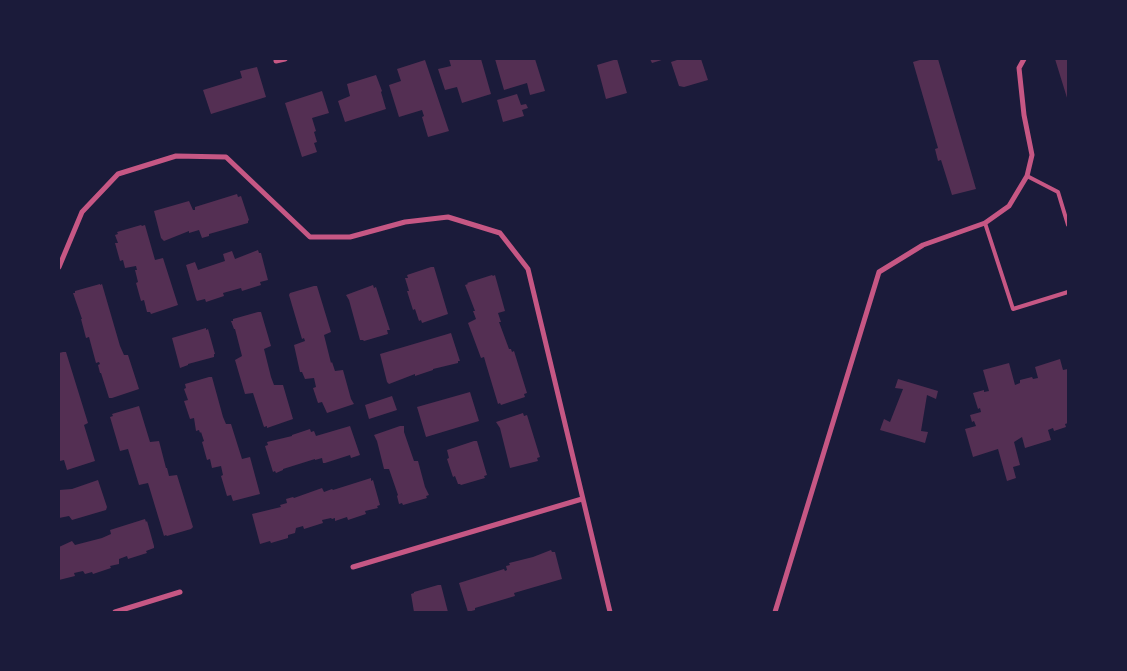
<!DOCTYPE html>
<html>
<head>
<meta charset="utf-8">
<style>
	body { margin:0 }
	#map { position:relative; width:1127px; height:671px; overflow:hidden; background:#1b1b3a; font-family:Rubik,sans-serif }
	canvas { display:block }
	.frame { position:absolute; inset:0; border:60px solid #1b1b3a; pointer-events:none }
</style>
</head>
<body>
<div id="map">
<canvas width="1127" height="671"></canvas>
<div class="frame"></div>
</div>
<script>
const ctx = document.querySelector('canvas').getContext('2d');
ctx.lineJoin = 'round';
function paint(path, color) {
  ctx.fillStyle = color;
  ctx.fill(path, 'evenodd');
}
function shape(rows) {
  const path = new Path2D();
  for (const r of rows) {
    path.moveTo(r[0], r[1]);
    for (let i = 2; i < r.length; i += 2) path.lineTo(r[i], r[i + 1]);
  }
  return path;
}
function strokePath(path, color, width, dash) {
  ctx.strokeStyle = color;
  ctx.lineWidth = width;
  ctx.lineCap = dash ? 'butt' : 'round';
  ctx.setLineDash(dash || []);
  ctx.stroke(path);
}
paint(shape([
	[449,59,481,59,491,94,462,103,457,87,445,90,438,69,451,66],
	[495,59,535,59,545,91,530,95,527,83,504,90],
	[617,59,627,93,606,99,597,65],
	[650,59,665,59,652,63],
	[680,59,701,59,708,80,684,87,679,86,671,62],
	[923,59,938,59,976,189,952,195,941,160,938,161,935,149,938,148,913,62],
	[1055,59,1068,59,1068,101],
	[425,60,449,131,428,137,422,117,424,116,422,110,399,117,389,85,401,81,397,69],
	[257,67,266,97,211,114,203,90,242,78,240,71],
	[376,75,382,91,381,92,386,109,345,122,338,101,350,96,347,84],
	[322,91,329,113,312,118,316,131,314,132,317,142,314,143,317,152,302,157,285,103],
	[517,94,521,105,526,104,528,108,522,110,524,116,503,122,497,100],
	[237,194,238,197,241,196,249,220,248,221,248,223,209,234,209,236,202,238,199,230,189,233,189,231,164,241,161,238,154,211,189,201,193,210,195,210,195,207],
	[141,225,142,226,145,225,155,260,163,258,178,305,151,314,150,312,147,312,144,300,141,301,136,283,138,282,135,270,137,270,136,266,125,268,123,260,120,261,115,243,118,243,115,235,118,234,117,232],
	[258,250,259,253,261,253,268,280,260,282,261,285,242,291,241,288,223,293,224,296,206,302,205,299,197,301,196,299,186,265,195,262,198,270,225,261,223,254,232,251,235,259],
	[431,267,434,267,448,314,422,323,421,320,419,321,415,309,413,310,407,291,409,291,405,278,408,278,407,275],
	[492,275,493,276,495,275,505,311,498,313,501,322,499,322,509,349,511,349,512,352,514,351,527,393,524,394,525,397,501,405,500,403,498,404,486,364,484,357,481,358,468,323,476,319,473,311,475,311,465,285,468,284,467,283],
	[100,284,100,285,102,284,120,346,124,355,128,355,139,389,112,398,109,398,101,373,100,373,98,365,100,364,99,362,96,363,89,337,86,338,81,319,82,319,73,293,75,293,75,291],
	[373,285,374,288,376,287,390,330,387,330,388,334,364,341,363,340,360,340,349,300,346,295],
	[314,286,317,286,331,332,324,335,331,363,332,362,335,371,343,370,351,399,354,404,327,413,322,402,318,403,313,388,316,387,314,378,305,379,302,372,300,372,294,345,305,341,304,338,302,339,289,295,290,293],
	[258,312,261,312,271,346,264,349,271,377,274,385,283,385,293,419,267,428,267,426,264,427,253,393,245,394,235,360,242,356,235,329,234,329,231,321,233,321,233,319],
	[206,328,206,330,208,329,215,354,214,354,214,357,188,364,188,365,180,368,172,338],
	[451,333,460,361,458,361,458,363,433,369,433,370,415,376,415,374,389,384,387,382,380,354],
	[63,352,66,352,88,423,84,425,95,461,67,470,64,460,60,461,59,456,59,353],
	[1060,359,1063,370,1068,369,1068,423,1065,424,1066,427,1054,431,1053,428,1048,430,1051,440,1025,448,1022,437,1014,442,1020,465,1013,467,1016,478,1007,481,998,449,973,457,965,429,976,426,974,421,972,422,970,415,981,412,980,408,978,409,973,393,984,390,984,392,989,391,983,370,1009,363,1015,385,1020,383,1020,380,1032,377,1033,379,1038,378,1035,367],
	[209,377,212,377,223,417,226,424,231,424,242,459,250,457,260,494,233,501,231,495,227,496,221,476,223,475,221,466,212,468,210,459,207,460,202,442,204,441,201,432,200,433,199,430,196,431,194,418,190,419,184,401,188,400,184,389,186,388,185,384],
	[898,379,938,391,936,399,927,395,921,431,928,432,925,443,880,430,884,419,890,422,903,389,895,388],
	[470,392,479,421,426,437,417,407],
	[392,396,397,410,369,419,365,405],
	[139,406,150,442,159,441,166,468,167,468,169,476,177,475,193,527,191,529,167,536,166,535,164,536,148,483,139,485,128,449,120,451,110,417,113,416,112,414],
	[523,413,524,416,527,415,540,457,537,458,538,461,510,468,500,428,496,422],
	[350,426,360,455,351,458,350,455,325,463,323,463,322,458,315,460,315,459,283,469,283,470,276,473,275,471,273,472,265,446,268,445,267,442,292,436,292,435,310,429,311,432,314,431,316,436],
	[400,426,404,426,404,432,414,461,418,461,425,487,429,495,426,496,427,498,403,505,402,503,399,504,397,496,398,495,389,469,384,469,377,441,374,435],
	[474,441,477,441,487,475,484,476,485,478,461,485,460,484,458,484,455,476,453,477,447,459,449,458,447,450],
	[371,478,371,481,373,480,380,505,377,506,378,508,365,511,366,514,348,520,347,517,335,521,335,518,332,519,331,518,322,520,323,523,304,529,303,526,296,528,295,533,288,535,288,538,271,543,270,541,260,544,252,514,281,507,280,505,287,503,286,499,293,497,294,498,322,488,324,492,332,489,333,490],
	[98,480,107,507,106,510,72,520,69,516,59,518,59,490,72,489],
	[145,519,146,522,147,521,154,546,154,548,146,551,147,553,128,559,127,556,119,559,119,564,110,566,111,568,93,574,92,572,85,574,83,571,74,573,75,576,59,580,59,547,72,541,75,545,102,538,111,534,110,530],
	[551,550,552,552,555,552,562,579,514,593,515,596,475,608,475,610,468,612,459,583,504,569,505,571,507,570,506,566,510,565,509,563,533,557],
	[438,585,441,585,448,612,414,612,411,594,414,593,414,592]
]), '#542f53');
strokePath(shape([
	[1027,176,1058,192,1068,225],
	[985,223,1013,309,1068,292]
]), '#c65784', 4);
strokePath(shape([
	[276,61,285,59],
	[59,267,82,212,118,174,176,156,226,157,310,237,350,237,405,222,448,217,500,233,528,269,610,612],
	[353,567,582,499],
	[115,612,180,592],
	[775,612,879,272,923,245,985,223,1009,206,1027,176,1032,155,1024,115,1019,68,1024,59]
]), '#c65784', 5);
</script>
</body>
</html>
